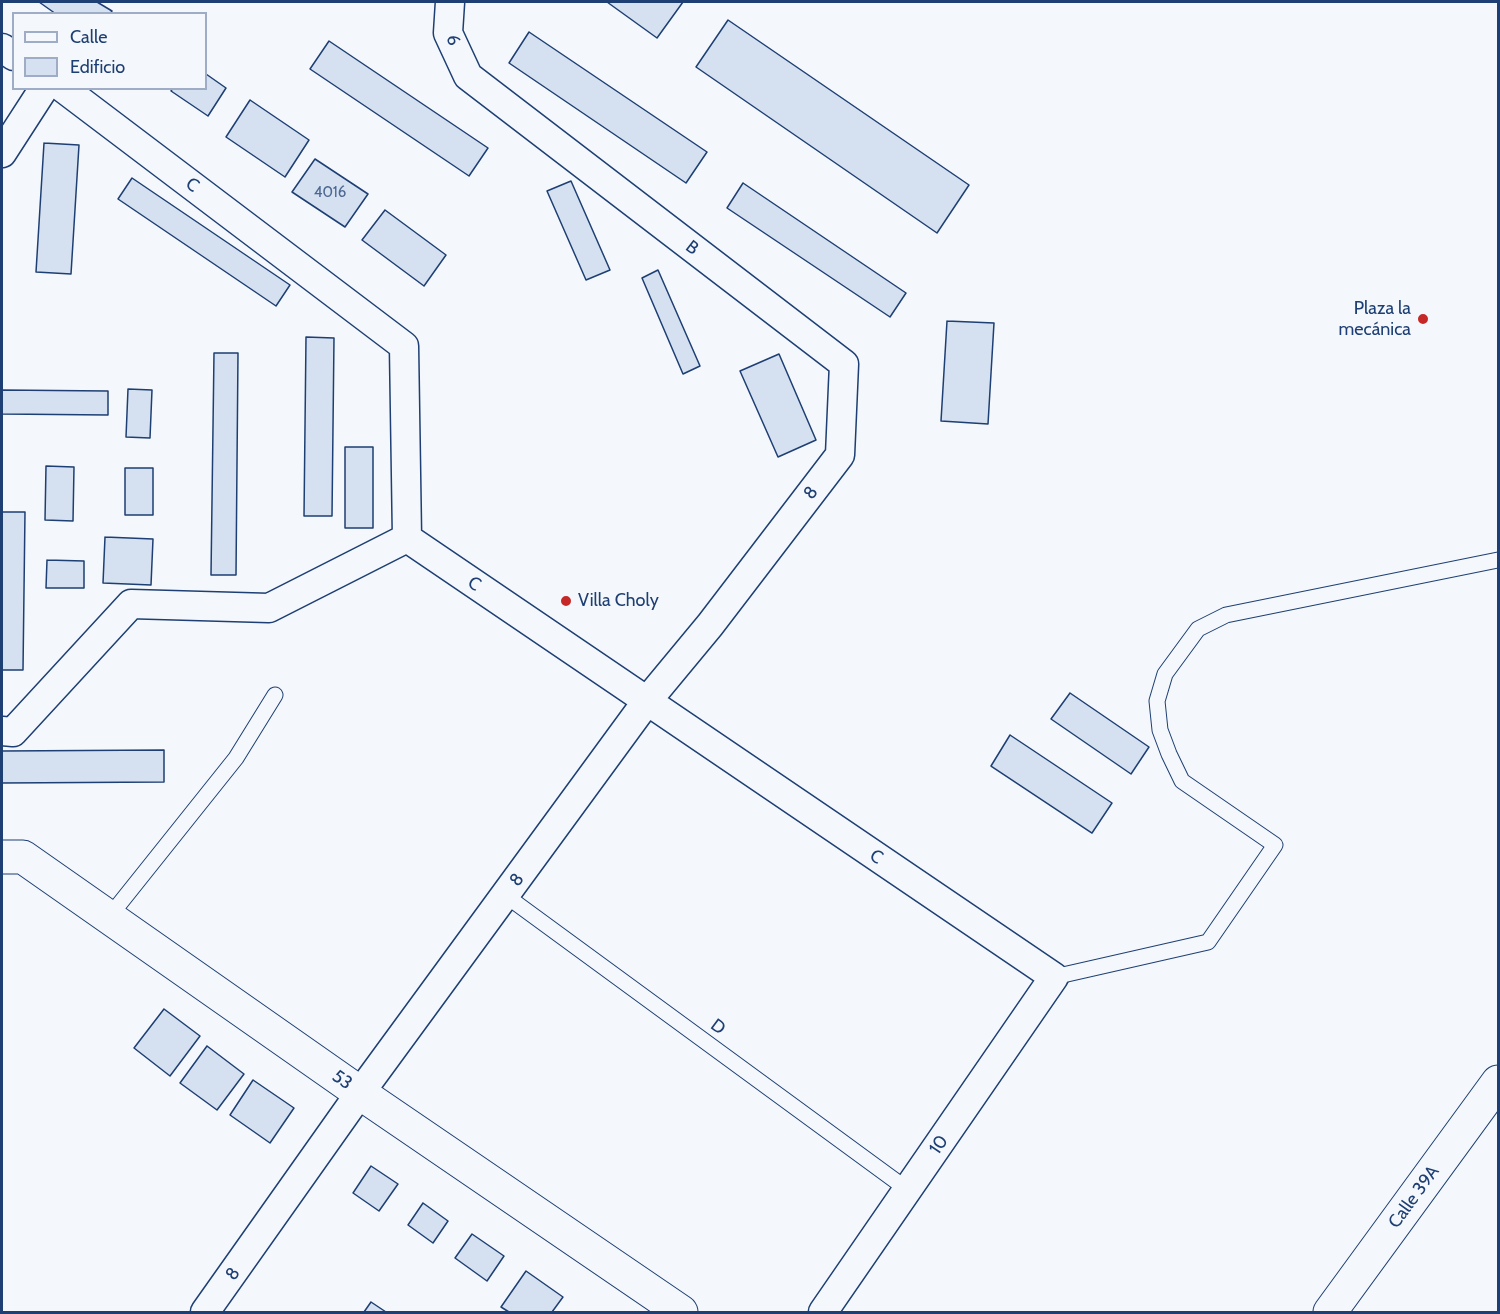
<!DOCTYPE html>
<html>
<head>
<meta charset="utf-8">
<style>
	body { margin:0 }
	#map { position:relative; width:1500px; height:1314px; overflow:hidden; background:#f4f7fb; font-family:Cabin,sans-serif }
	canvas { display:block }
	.frame { position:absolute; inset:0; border:3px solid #1d3f73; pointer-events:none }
	.legend { position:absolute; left:12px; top:12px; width:195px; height:78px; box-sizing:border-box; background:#f4f7fb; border:2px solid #9eadc5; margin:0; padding:8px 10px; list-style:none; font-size:18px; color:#1d3f73 }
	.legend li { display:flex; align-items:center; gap:12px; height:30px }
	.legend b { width:30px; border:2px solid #9eadc5 }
</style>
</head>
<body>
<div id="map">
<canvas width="1500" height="1314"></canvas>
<div class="frame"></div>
<ul class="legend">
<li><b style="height:8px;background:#f4f7fb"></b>Calle</li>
<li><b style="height:16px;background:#d5e0f0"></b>Edificio</li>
</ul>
</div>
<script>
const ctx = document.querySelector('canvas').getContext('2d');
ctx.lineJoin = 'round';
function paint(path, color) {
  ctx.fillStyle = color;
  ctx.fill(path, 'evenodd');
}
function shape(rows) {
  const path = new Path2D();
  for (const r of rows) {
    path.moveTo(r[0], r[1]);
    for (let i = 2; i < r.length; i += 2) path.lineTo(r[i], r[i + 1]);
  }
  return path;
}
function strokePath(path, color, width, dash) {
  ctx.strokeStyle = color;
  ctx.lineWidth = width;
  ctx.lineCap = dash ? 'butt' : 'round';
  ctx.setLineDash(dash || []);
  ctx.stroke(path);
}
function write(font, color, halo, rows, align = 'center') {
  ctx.font = font + ' Cabin,sans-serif';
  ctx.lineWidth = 4.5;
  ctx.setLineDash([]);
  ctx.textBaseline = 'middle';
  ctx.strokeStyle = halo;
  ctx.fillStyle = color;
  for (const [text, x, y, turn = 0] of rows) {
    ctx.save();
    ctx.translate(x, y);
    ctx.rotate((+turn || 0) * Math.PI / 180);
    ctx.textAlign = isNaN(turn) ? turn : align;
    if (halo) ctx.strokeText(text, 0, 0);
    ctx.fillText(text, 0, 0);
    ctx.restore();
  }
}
const building = shape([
	[39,2,97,2,112,11,110,14,56,14,39,2],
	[607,2,683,2,657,38,607,2],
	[728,20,969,185,937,233,696,67,728,20],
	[529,32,707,152,686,183,509,63,529,32],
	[329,41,488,148,469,176,310,69,329,41],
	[206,74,226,88,208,116,171,91,173,88,206,88,206,74],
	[250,100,309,140,285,177,226,137,250,100],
	[44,143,79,145,71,274,36,272,44,143],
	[315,159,368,194,345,227,292,192,315,159],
	[132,178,290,285,276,306,118,199,132,178],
	[571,181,610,270,586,280,547,191,571,181],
	[743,183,906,293,890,317,727,208,743,183],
	[385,210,446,255,424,286,362,240,385,210],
	[658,270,700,366,683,374,642,278,658,270],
	[947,321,994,323,988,424,941,421,947,321],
	[306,337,334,338,332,516,304,516,306,337],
	[214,353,238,353,236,575,211,575,214,353],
	[779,354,816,440,778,457,740,371,779,354],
	[128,389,152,390,150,438,126,437,128,389],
	[2,390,108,391,108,415,2,414,2,390],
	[345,447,373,447,373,528,345,528,345,447],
	[46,466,74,467,73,521,45,520,46,466],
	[125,468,153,468,153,515,125,515,125,468],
	[2,512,25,512,23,670,2,670,2,512],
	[105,537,153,539,151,585,103,583,105,537],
	[47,560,84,561,84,588,46,588,47,560],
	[1070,693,1149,747,1131,774,1051,719,1070,693],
	[1010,735,1112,803,1092,833,991,766,1010,735],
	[164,750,164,782,2,783,2,751,164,750],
	[164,1009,200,1036,170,1076,134,1048,164,1009],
	[207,1046,244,1074,217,1110,180,1083,207,1046],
	[253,1080,294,1108,270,1143,230,1115,253,1080],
	[371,1166,398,1184,379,1211,353,1193,371,1166],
	[423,1203,448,1221,433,1243,408,1225,423,1203],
	[472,1234,504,1256,487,1281,455,1258,472,1234],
	[526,1271,563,1297,552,1312,509,1312,501,1307,526,1271],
	[371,1302,386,1312,364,1312,371,1302]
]);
paint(building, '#d5e0f0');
strokePath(building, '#1d3f73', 1.5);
const lane = shape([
	[505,895,908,1190],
	[109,917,236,758,275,695],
	[1054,977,1208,942,1275,845,1182,781,1169,754,1160,730,1157,701,1165,674,1198,629,1226,615,1498,560]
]);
const street = shape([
	[2,48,14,56],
	[63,88,404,346,407,538],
	[2,153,44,88],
	[407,538,1054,977,823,1312],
	[2,731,13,732,131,604,269,608,407,538],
	[205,1312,360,1093,647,701,710,625,840,455,844,364,468,76,448,33,450,2]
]);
const secondary = shape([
	[2,857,23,857,360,1093,681,1312]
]);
const primary = shape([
	[1330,1312,1498,1082]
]);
strokePath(lane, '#1d3f73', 17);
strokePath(street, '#1d3f73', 31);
strokePath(secondary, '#1d3f73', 35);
strokePath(primary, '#1d3f73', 35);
strokePath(lane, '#f4f7fb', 15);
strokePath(street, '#f4f7fb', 28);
strokePath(secondary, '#f4f7fb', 33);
strokePath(primary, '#f4f7fb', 33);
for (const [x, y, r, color] of [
	[1423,319,6,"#c62828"],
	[566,601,6,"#c62828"]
]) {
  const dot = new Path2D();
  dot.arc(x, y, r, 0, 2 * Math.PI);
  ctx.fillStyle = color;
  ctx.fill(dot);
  strokePath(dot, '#f4f7fb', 2);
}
write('15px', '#4b6792', null, [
	["4016",330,193]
]);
write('18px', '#1d3f73', '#f4f7fb', [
	["6",453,40,71],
	["C",192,185,37],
	["B",692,248,38],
	["8",811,493,-53],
	["C",474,584,34],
	["C",876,857,34],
	["8",517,880,-53],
	["D",718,1027,36],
	["53",342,1080,35],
	["10",939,1145,-56],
	["Calle 39A",1414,1197,-54],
	["8",233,1274,-55]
]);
write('18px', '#1d3f73', '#f4f7fb', [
	["Plaza la",1411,309],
	["mecánica",1411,330],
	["Villa Choly",578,601,"left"]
], 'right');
</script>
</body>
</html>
